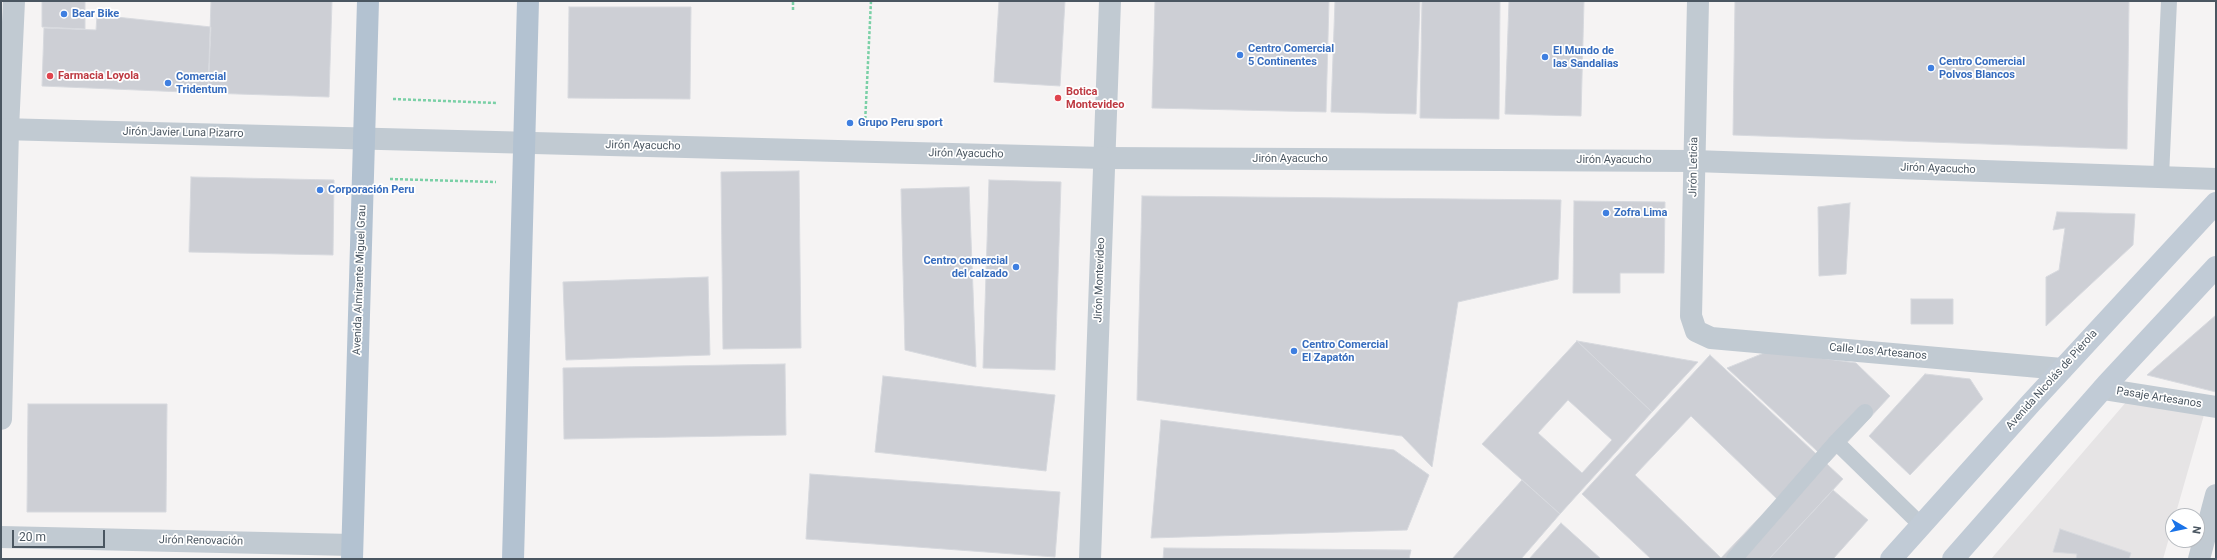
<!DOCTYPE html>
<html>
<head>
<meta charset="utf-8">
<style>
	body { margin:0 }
	#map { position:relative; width:2217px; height:560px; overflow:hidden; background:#f5f3f3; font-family:Roboto,sans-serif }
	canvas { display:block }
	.frame { position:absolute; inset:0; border:2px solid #4a5661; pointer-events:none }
	.north { position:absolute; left:2165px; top:508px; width:40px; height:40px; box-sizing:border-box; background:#fff; border:1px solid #b7bbc0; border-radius:50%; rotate:99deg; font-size:11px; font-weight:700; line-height:16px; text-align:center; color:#4a5661 }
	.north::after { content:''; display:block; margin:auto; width:14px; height:18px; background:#1a73e8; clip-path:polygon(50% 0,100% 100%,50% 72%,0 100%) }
	.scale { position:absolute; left:12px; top:530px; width:93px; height:18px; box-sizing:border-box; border:2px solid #4a5661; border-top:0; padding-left:5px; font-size:12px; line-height:14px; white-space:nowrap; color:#4a5661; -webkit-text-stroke:3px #fff; paint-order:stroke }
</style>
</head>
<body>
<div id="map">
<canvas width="2217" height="560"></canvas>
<div class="frame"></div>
<div class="north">N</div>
<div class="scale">20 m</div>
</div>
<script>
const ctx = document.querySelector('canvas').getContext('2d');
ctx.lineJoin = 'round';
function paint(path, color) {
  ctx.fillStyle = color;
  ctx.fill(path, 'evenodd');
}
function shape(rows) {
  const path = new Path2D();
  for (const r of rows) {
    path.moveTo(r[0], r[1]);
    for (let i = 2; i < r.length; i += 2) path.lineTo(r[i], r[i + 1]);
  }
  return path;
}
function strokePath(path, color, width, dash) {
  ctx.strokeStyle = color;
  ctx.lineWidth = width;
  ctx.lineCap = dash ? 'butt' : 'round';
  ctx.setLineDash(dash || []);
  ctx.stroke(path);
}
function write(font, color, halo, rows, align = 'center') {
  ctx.font = font + ' Roboto,sans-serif';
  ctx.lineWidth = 3.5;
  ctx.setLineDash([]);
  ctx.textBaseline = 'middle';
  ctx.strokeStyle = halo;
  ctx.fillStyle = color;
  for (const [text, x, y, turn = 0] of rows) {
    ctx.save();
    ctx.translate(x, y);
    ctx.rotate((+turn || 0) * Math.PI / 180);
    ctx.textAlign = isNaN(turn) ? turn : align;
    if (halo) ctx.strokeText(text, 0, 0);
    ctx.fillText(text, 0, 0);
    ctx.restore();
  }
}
paint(shape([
	[2127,401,2204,415,2175,516,2173,516,2173,524,2163,559,1991,559]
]), '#e6e4e5');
const building = shape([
	[42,1,85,1,85,29,42,27,42,1],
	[211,1,332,1,329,97,208,93,211,1],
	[999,1,1065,1,1060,86,994,82,999,1],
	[1155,1,1329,1,1326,112,1152,108,1155,1],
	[1335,1,1420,1,1416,114,1331,112,1335,1],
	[1422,1,1500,1,1499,119,1420,118,1422,1],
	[1509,1,1584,1,1581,116,1505,114,1509,1],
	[1735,1,2129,1,2127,149,1733,135,1735,1],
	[569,7,691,7,690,99,568,98,569,7],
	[97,15,211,27,208,93,42,86,44,28,96,30,97,15],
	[799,171,801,348,723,349,721,172,799,171],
	[191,177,334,180,333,255,189,252,191,177],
	[989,180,1061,182,1055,370,983,368,989,180],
	[969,187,976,367,905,350,901,189,969,187],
	[1142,196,1561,200,1558,279,1458,302,1432,467,1402,436,1137,400,1142,196],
	[1574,201,1665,202,1664,273,1620,273,1620,293,1573,293,1574,201],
	[1850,203,1846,274,1819,276,1818,207,1850,203],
	[2057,212,2135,214,2133,245,2046,326,2046,277,2059,270,2065,228,2053,230,2057,212],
	[708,277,710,355,566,360,563,282,708,277],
	[1911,299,1953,299,1953,324,1911,324,1911,299],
	[2216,315,2216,392,2147,375,2216,315],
	[1577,341,1652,412,1560,514,1482,444,1577,341],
	[1568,400,1612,440,1582,473,1538,433,1568,400],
	[1577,341,1698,362,1652,412,1577,341],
	[1769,351,1856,363,1890,396,1829,462,1727,368,1769,351],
	[1710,355,1843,479,1769,559,1651,559,1582,494,1710,355],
	[1691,416,1777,499,1721,558,1635,475,1691,416],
	[785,364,786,435,564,439,563,368,785,364],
	[1925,374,1970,379,1983,399,1910,475,1869,436,1925,374],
	[883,376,1055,395,1046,471,875,452,883,376],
	[28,404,167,404,166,512,27,512,28,404],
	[1161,420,1394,450,1429,475,1407,530,1151,538,1161,420],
	[810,474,1060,492,1055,557,806,539,810,474],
	[1522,480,1560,514,1521,559,1452,559,1522,480],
	[1833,490,1868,520,1833,559,1769,559,1833,490],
	[1561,523,1601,559,1529,559,1561,523],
	[2060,529,2131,553,2129,559,2076,559,2077,554,2053,552,2060,529],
	[1164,548,1411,550,1409,559,1163,559,1164,548]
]);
paint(building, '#cdcfd5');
strokePath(building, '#d7d9de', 1);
strokePath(shape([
	[793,10,793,1],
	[393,99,497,103],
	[865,124,871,1],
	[390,179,496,182]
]), '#7ad0a6', 2.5, [3, 2]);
strokePath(shape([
	[2161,177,2169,1],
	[1865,412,1836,442,1921,525],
	[1734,559,1836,442]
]), '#c1cad2', 16);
strokePath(shape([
	[2103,389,2216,407],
	[1,419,8,129]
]), '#c1cad2', 22);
strokePath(shape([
	[1698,1,1691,316,1696,331,1711,338,2062,369],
	[8,129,14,1],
	[1,537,352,545],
	[1090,559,1110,1],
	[2199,559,2216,495]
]), '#c1cad2', 22);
strokePath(shape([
	[1,129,1104,158,1694,161,2216,179]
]), '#c1cad2', 22);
strokePath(shape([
	[1891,559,2031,403,2216,203],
	[1953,559,2107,384,2216,267]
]), '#c1cbd6', 22);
strokePath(shape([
	[352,559,368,1],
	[513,559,528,1]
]), '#b3c2d1', 22);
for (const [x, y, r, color] of [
	[64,14,4,"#3f7fe0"],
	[1240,55,4,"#3f7fe0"],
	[1545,57,4,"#3f7fe0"],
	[1931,68,4,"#3f7fe0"],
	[50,76,4,"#e0444e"],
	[168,83,4,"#3f7fe0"],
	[1058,98,4,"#e0444e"],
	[850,123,4,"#3f7fe0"],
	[320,190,4,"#3f7fe0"],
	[1606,213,4,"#3f7fe0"],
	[1016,267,4,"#3f7fe0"],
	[1294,351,4,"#3f7fe0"]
]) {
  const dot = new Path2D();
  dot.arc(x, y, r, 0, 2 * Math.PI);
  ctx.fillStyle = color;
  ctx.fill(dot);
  strokePath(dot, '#fff', 1.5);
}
write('bold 11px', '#366cbe', '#fff', [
	["Bear Bike",72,14],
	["Centro Comercial",1248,49],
	["5 Continentes",1248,62],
	["El Mundo de",1553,51],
	["las Sandalias",1553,64],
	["Centro Comercial",1939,62],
	["Polvos Blancos",1939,75],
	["Comercial",176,77],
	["Tridentum",176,90],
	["Grupo Peru sport",858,123],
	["Corporación Peru",328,190],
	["Zofra Lima",1614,213],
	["Centro comercial",1008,261,"right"],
	["del calzado",1008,274,"right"],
	["Centro Comercial",1302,345],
	["El Zapatón",1302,358]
], 'left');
write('bold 11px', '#be3a42', '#fff', [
	["Farmacia Loyola",58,76],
	["Botica",1066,92],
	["Montevideo",1066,105]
], 'left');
write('11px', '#4a5661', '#fff', [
	["Jirón Javier Luna Pizarro",183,133,1],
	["Jirón Ayacucho",643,146,1],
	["Jirón Ayacucho",966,154,1],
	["Jirón Ayacucho",1290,159],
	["Jirón Ayacucho",1614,160],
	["Jirón Leticia",1694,167,-89],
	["Jirón Ayacucho",1938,169,2],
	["Avenida Almirante Miguel Grau",360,280,-88],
	["Jirón Montevideo",1100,280,-88],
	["Calle Los Artesanos",1878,352,5],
	["Avenida Nicolás de Piérola",2052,380,-48],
	["Pasaje Artesanos",2159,398,9],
	["Jirón Renovación",201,541,1]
]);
</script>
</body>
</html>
